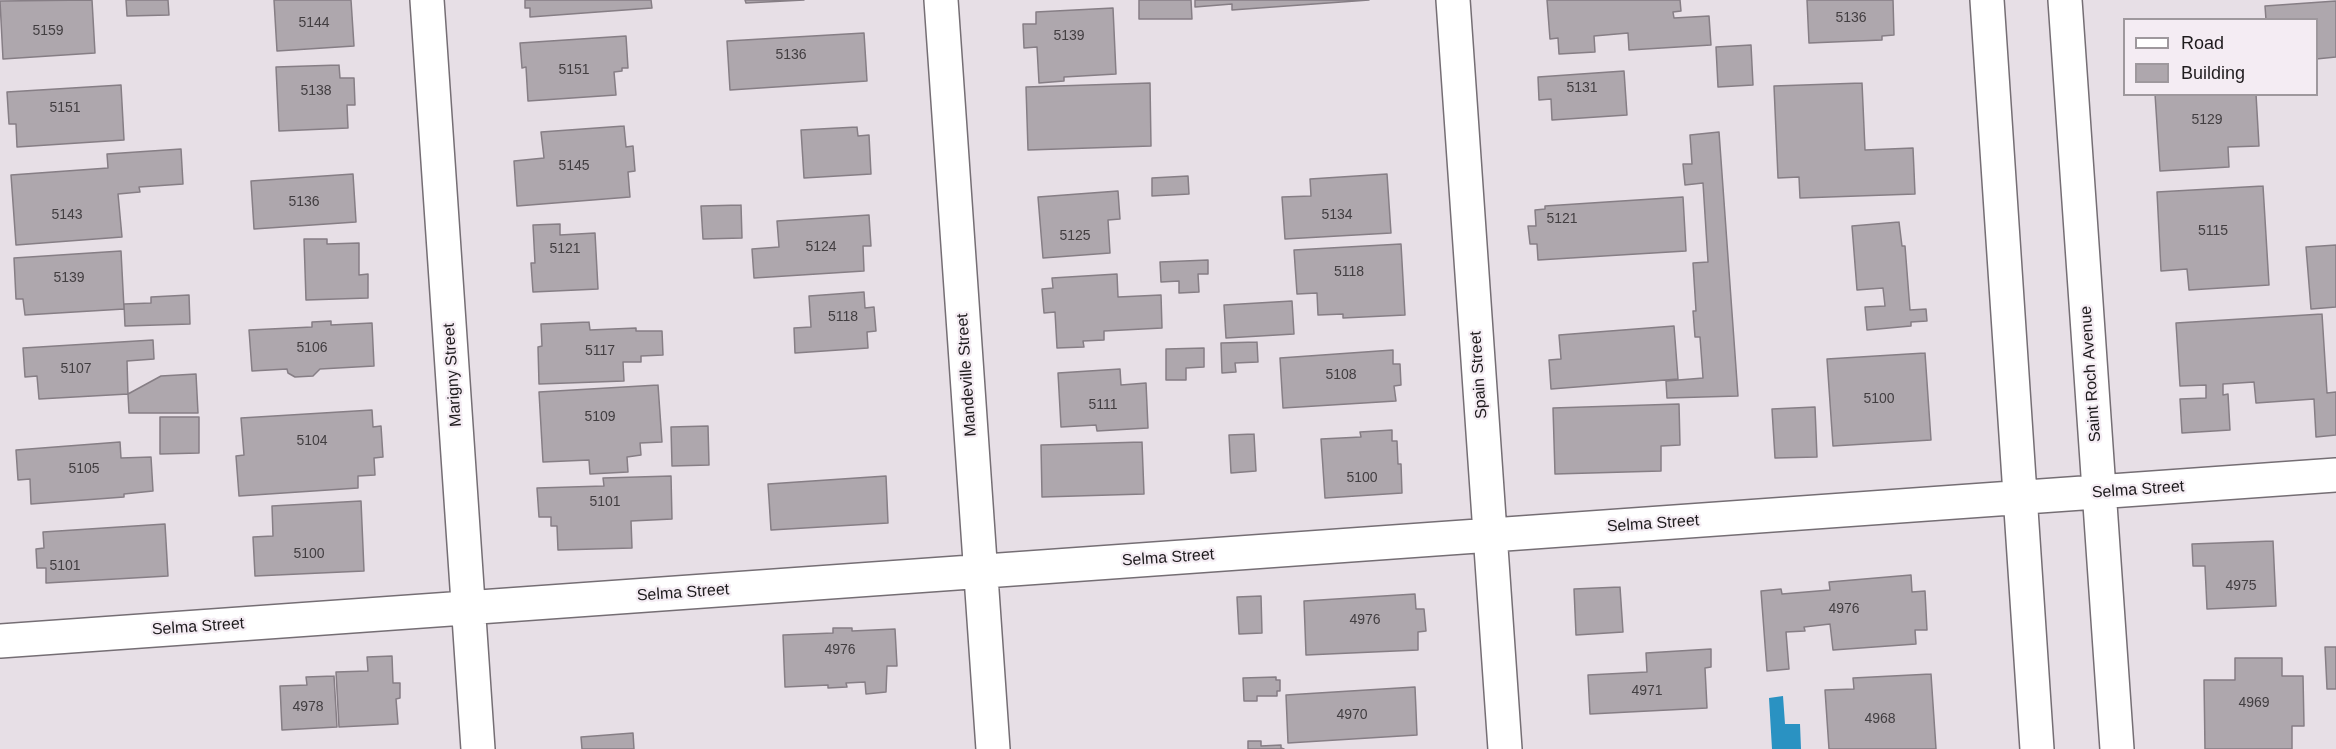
<!DOCTYPE html>
<html>
<head>
<meta charset="utf-8">
<style>
	body { margin:0 }
	#map { position:relative; width:2336px; height:749px; overflow:hidden; background:#e7dfe6; font-family:Helvetica,sans-serif }
	canvas { display:block }
	.legend { position:absolute; left:2123px; top:18px; width:195px; height:78px; box-sizing:border-box; background:#f4ecf3; border:2px solid #9e989d; margin:0; padding:8px 10px; list-style:none; font-size:18px; color:#1e1b1d }
	.legend li { display:flex; align-items:center; gap:12px; height:30px }
	.legend b { width:30px; border:2px solid #9e989d }
</style>
</head>
<body>
<div id="map">
<canvas width="2336" height="749"></canvas>
<ul class="legend">
<li><b style="height:8px;background:#fff"></b>Road</li>
<li><b style="height:16px;background:#aea7ad"></b>Building</li>
</ul>
</div>
<script>
const ctx = document.querySelector('canvas').getContext('2d');
ctx.lineJoin = 'round';
function paint(path, color) {
  ctx.fillStyle = color;
  ctx.fill(path, 'evenodd');
}
function shape(rows) {
  const path = new Path2D();
  for (const r of rows) {
    path.moveTo(r[0], r[1]);
    for (let i = 2; i < r.length; i += 2) path.lineTo(r[i], r[i + 1]);
  }
  return path;
}
function strokePath(path, color, width, dash) {
  ctx.strokeStyle = color;
  ctx.lineWidth = width;
  ctx.lineCap = dash ? 'butt' : 'round';
  ctx.setLineDash(dash || []);
  ctx.stroke(path);
}
function write(font, color, halo, rows, align = 'center') {
  ctx.font = font + ' Helvetica,sans-serif';
  ctx.lineWidth = 4.5;
  ctx.setLineDash([]);
  ctx.textBaseline = 'middle';
  ctx.strokeStyle = halo;
  ctx.fillStyle = color;
  for (const [text, x, y, turn = 0] of rows) {
    ctx.save();
    ctx.translate(x, y);
    ctx.rotate((+turn || 0) * Math.PI / 180);
    ctx.textAlign = isNaN(turn) ? turn : align;
    if (halo) ctx.strokeText(text, 0, 0);
    ctx.fillText(text, 0, 0);
    ctx.restore();
  }
}
paint(shape([
	[1783,696,1785,724,1800,724,1801,749,1772,749,1769,698]
]), '#2a92c2');
const building = shape([
	[92,0,95,53,3,59,0,1,92,0],
	[126,0,168,0,169,15,127,16,126,0],
	[274,0,351,0,354,46,277,51,274,0],
	[525,0,651,0,652,8,530,17,530,8,525,8,525,0],
	[745,0,804,0,746,3,745,0],
	[1139,0,1191,0,1192,19,1139,19,1139,0],
	[1195,0,1369,0,1232,10,1232,4,1195,7,1195,0],
	[1547,0,1680,0,1681,11,1673,12,1674,18,1709,16,1711,45,1629,50,1628,33,1594,36,1595,52,1559,54,1558,38,1550,39,1547,0],
	[1807,0,1893,0,1894,35,1882,36,1882,40,1809,43,1807,0],
	[2336,1,2336,57,2316,59,2316,20,2266,20,2265,6,2336,1],
	[1113,8,1116,74,1064,77,1064,81,1039,83,1037,47,1024,48,1023,24,1036,24,1036,12,1113,8],
	[864,33,867,81,730,90,727,41,864,33],
	[626,36,628,68,622,68,622,71,614,72,616,95,528,101,526,67,522,68,520,43,626,36],
	[1751,45,1753,85,1718,87,1716,47,1751,45],
	[339,65,340,78,354,78,355,105,347,105,348,128,279,131,276,67,339,65],
	[1624,71,1627,115,1552,120,1551,99,1539,100,1538,77,1624,71],
	[1150,83,1151,146,1028,150,1026,87,1150,83],
	[1862,83,1865,150,1913,148,1915,194,1800,198,1799,177,1778,178,1774,86,1862,83],
	[121,85,124,140,17,147,16,124,9,124,7,92,121,85],
	[2155,94,2256,94,2259,146,2228,147,2229,167,2160,171,2155,94],
	[624,126,626,147,633,146,635,171,628,172,630,197,517,206,514,161,544,158,541,132,624,126],
	[857,127,858,136,869,135,871,174,804,178,801,130,857,127],
	[1719,132,1738,396,1667,398,1666,381,1703,378,1700,337,1695,337,1693,311,1696,311,1693,263,1708,262,1703,183,1685,185,1683,164,1692,164,1690,135,1719,132],
	[181,149,183,184,139,187,140,192,118,194,122,237,16,245,11,175,108,168,107,154,181,149],
	[353,174,356,222,254,229,251,181,353,174],
	[1387,174,1391,233,1285,239,1282,197,1311,196,1310,179,1387,174],
	[1188,176,1189,194,1152,196,1152,178,1188,176],
	[2263,186,2269,285,2189,290,2187,269,2161,271,2157,192,2263,186],
	[1118,191,1120,219,1108,220,1110,253,1043,258,1038,197,1118,191],
	[1683,197,1686,251,1538,260,1537,244,1530,244,1528,226,1536,226,1535,210,1545,209,1545,206,1683,197],
	[741,205,742,238,703,239,701,206,741,205],
	[869,215,871,246,863,246,864,271,754,278,752,249,779,247,777,221,869,215],
	[1899,222,1902,246,1905,246,1910,310,1926,309,1927,321,1911,322,1911,326,1867,330,1865,307,1885,306,1883,288,1857,290,1852,226,1899,222],
	[560,224,560,235,595,233,598,289,533,292,531,263,535,263,533,225,560,224],
	[304,239,327,239,327,244,359,243,359,275,368,274,368,298,306,300,304,239],
	[1401,244,1405,315,1343,318,1343,314,1318,315,1317,293,1297,294,1294,250,1401,244],
	[2336,245,2336,307,2311,309,2306,247,2336,245],
	[121,251,124,309,25,315,23,299,16,299,14,258,121,251],
	[1208,260,1208,274,1198,274,1199,292,1179,293,1179,281,1161,282,1160,262,1208,260],
	[1117,274,1118,297,1161,295,1162,328,1104,331,1104,340,1083,341,1084,347,1057,348,1055,312,1044,313,1042,289,1053,288,1052,278,1117,274],
	[864,292,865,308,874,307,876,331,867,332,868,348,795,353,794,328,811,327,809,296,864,292],
	[189,295,190,324,125,326,124,304,151,303,151,297,189,295],
	[1292,301,1294,334,1226,338,1224,305,1292,301],
	[2322,314,2327,393,2336,392,2336,435,2316,437,2314,399,2256,403,2254,382,2223,384,2223,395,2228,394,2230,430,2182,433,2180,399,2206,398,2206,385,2180,386,2176,323,2322,314],
	[331,321,331,325,372,323,374,366,320,369,313,376,295,377,288,373,287,369,252,371,249,330,312,327,312,322,331,321],
	[589,322,590,330,636,328,636,331,662,331,663,355,641,356,641,362,623,362,624,381,539,384,538,347,542,346,541,324,589,322],
	[1674,326,1678,379,1551,389,1549,360,1561,359,1559,335,1674,326],
	[153,340,154,359,127,361,128,394,39,399,37,376,25,377,23,348,153,340],
	[1257,342,1258,362,1235,363,1236,372,1222,373,1221,343,1257,342],
	[1204,348,1204,367,1186,368,1186,380,1166,380,1166,349,1204,348],
	[1393,350,1393,364,1400,364,1401,385,1394,386,1396,401,1283,408,1280,358,1393,350],
	[1925,353,1931,440,1833,446,1827,359,1925,353],
	[1120,369,1121,385,1146,383,1148,428,1097,431,1096,425,1061,427,1058,373,1120,369],
	[196,374,198,413,129,413,128,394,161,376,196,374],
	[658,385,662,442,640,443,641,455,627,457,628,472,590,474,589,460,543,462,539,392,658,385],
	[1679,404,1680,445,1661,446,1661,471,1555,474,1553,408,1679,404],
	[1815,407,1817,457,1775,458,1772,409,1815,407],
	[372,410,373,427,381,426,383,457,374,458,375,475,358,476,358,488,239,496,236,456,244,455,241,418,372,410],
	[160,417,199,417,199,453,160,454,160,417],
	[708,426,709,465,672,466,671,427,708,426],
	[1392,430,1392,441,1397,441,1398,464,1401,464,1402,493,1325,498,1321,439,1361,437,1360,432,1392,430],
	[1254,434,1256,471,1231,473,1229,435,1254,434],
	[120,442,121,458,151,457,153,491,124,494,124,497,31,504,30,479,18,480,16,450,120,442],
	[1142,442,1144,494,1042,497,1041,445,1142,442],
	[671,476,672,519,631,521,632,548,558,550,557,526,551,526,551,517,539,517,537,488,604,486,603,478,671,476],
	[886,476,888,523,771,530,768,484,886,476],
	[361,501,364,571,255,576,253,537,273,536,272,506,361,501],
	[165,524,168,576,46,583,46,568,37,568,36,549,44,548,43,532,165,524],
	[2273,541,2276,606,2207,609,2205,566,2193,566,2192,544,2273,541],
	[1911,575,1912,592,1925,591,1927,630,1915,630,1916,644,1833,650,1830,624,1804,627,1805,631,1786,632,1789,669,1767,671,1761,591,1781,589,1782,594,1830,590,1829,582,1911,575],
	[1620,587,1623,632,1576,635,1574,589,1620,587],
	[1415,594,1416,609,1424,609,1426,631,1418,632,1418,650,1306,655,1304,601,1415,594],
	[1261,596,1262,633,1239,634,1237,597,1261,596],
	[833,628,852,628,852,631,895,629,897,666,887,666,886,692,866,694,865,682,846,683,847,687,828,688,828,685,785,687,783,635,833,633,833,628],
	[2325,647,2336,647,2336,689,2327,689,2325,647],
	[1711,649,1711,667,1705,668,1707,708,1590,714,1588,675,1647,672,1646,653,1711,649],
	[392,656,393,683,400,683,400,698,396,699,398,724,339,727,336,672,368,671,367,657,392,656],
	[2235,658,2282,658,2282,676,2303,676,2304,726,2292,726,2292,749,2205,749,2204,680,2235,680,2235,658],
	[1931,674,1936,749,1829,749,1825,690,1854,689,1853,678,1931,674],
	[334,676,337,727,282,730,280,686,307,685,306,677,334,676],
	[1276,677,1276,680,1280,680,1280,691,1277,691,1277,696,1257,696,1257,701,1244,701,1243,678,1276,677],
	[1415,687,1417,735,1288,743,1286,695,1415,687],
	[633,733,634,749,582,749,581,737,633,733],
	[1248,741,1261,741,1261,746,1281,745,1281,748,1284,749,1248,749,1248,741]
]);
paint(building, '#aea7ad');
strokePath(building, '#867e85', 1.5);
const minor = shape([
	[427,0,478,749],
	[941,0,993,749],
	[1453,0,1505,749],
	[1987,0,2037,749],
	[2065,0,2117,749],
	[0,641,2336,475]
]);
strokePath(minor, '#756e74', 36);
strokePath(minor, '#fff', 33);
write('14px', '#423e41', null, [
	["5136",1851,18],
	["5144",314,23],
	["5159",48,31],
	["5139",1069,36],
	["5136",791,55],
	["5151",574,70],
	["5131",1582,88],
	["5138",316,91],
	["5151",65,108],
	["5129",2207,120],
	["5145",574,166],
	["5136",304,202],
	["5143",67,215],
	["5134",1337,215],
	["5121",1562,219],
	["5115",2213,231],
	["5125",1075,236],
	["5124",821,247],
	["5121",565,249],
	["5118",1349,272],
	["5139",69,278],
	["5118",843,317],
	["5106",312,348],
	["5117",600,351],
	["5107",76,369],
	["5108",1341,375],
	["5100",1879,399],
	["5111",1103,405],
	["5109",600,417],
	["5104",312,441],
	["5105",84,469],
	["5100",1362,478],
	["5101",605,502],
	["5100",309,554],
	["5101",65,566],
	["4975",2241,586],
	["4976",1844,609],
	["4976",1365,620],
	["4976",840,650],
	["4971",1647,691],
	["4969",2254,703],
	["4978",308,707],
	["4970",1352,715],
	["4968",1880,719]
]);
write('16px', '#1e1b1d', '#f4ecf3', [
	["Saint Roch Avenue",2091,374,-94],
	["Marigny Street",453,375,-94],
	["Mandeville Street",967,375,-94],
	["Spain Street",1479,375,-94],
	["Selma Street",2138,490,-4],
	["Selma Street",1653,524,-4],
	["Selma Street",1168,558,-4],
	["Selma Street",683,593,-4],
	["Selma Street",198,627,-4]
]);
</script>
</body>
</html>
